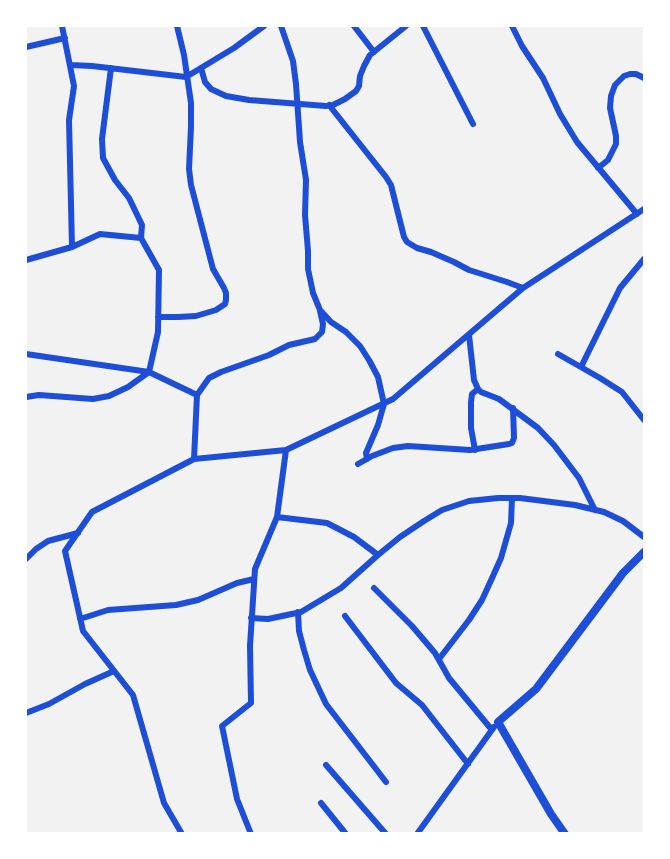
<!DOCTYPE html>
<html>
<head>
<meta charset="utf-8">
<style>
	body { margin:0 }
	#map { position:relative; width:670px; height:859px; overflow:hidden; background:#f2f2f2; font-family:Signika,sans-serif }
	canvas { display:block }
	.frame { position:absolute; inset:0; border:27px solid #fff; pointer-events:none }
</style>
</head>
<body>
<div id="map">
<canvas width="670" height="859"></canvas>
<div class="frame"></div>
</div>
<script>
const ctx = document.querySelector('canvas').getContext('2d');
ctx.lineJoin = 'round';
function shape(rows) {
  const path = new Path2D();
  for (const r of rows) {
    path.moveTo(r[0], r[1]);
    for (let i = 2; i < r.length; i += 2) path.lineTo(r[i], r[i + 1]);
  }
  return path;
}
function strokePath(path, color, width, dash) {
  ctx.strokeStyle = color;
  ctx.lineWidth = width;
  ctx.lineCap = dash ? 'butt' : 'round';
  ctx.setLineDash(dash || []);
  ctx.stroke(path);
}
strokePath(shape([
	[62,26,74,86,69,120,72,247,100,234,141,238,159,270,158,332,149,372,197,395,194,459,92,512,65,551,83,631,133,695,164,803,182,834],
	[281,26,293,61,296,84,300,142,306,180,305,215,308,251,308,269,313,293,320,310,331,322,346,332,360,346,369,360,378,377,384,404,378,425,366,453,367,459],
	[354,26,374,52],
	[423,26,473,124],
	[512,26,522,46,543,78,560,114,577,142,637,214],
	[26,47,65,38],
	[71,65,92,66,186,77,234,48,264,26],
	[111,68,102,139,103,158,115,180,129,198,142,225,141,238],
	[201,68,205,82,211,89,226,96,249,100,326,106,333,105,345,99,356,91,359,86,360,76,364,66,370,55,406,26],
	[329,105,386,177,391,185,404,237,407,242,417,248,431,252,454,262,469,270,507,282,523,288],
	[598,168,608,160,616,144,616,136,610,108,611,96,615,85,624,76,630,74,636,74,644,78],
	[26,260,72,247],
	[158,317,178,317,196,316,216,310,225,304,226,300,226,293,224,288,213,269,191,185,189,169,191,127,191,103,184,55,177,26],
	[469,335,474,380,478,389,481,392,499,399,538,428,554,445,579,478,595,510],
	[26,354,149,372],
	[558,354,600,378,622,392,644,420],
	[581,367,620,288,644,259],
	[197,395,209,378,221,372,269,355,289,345,315,339,322,332,323,324,320,311],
	[26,397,39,395,93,399,109,396,128,387,149,372],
	[475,450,471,428,471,402,472,394,478,389],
	[194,459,286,450,393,399,523,288,644,209],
	[358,464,372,456,393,448,408,446,470,450,509,444,512,443,514,438,513,408],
	[277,517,327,523,354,537,378,555],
	[26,559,36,549,48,541,78,533],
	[374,588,412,626,435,653,449,678,492,730],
	[298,612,299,631,304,650,310,670,326,704,386,782],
	[345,616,396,683,422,705,468,764],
	[251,618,268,619,301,612,341,588,378,555,400,537,424,521,442,510,469,501,498,498,520,498,575,505,604,512,623,521,644,537],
	[80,619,108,610,176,605,198,600,237,583,254,579],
	[439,659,469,620,482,600,493,576,501,558,511,523,512,498],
	[26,713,49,704,85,684,114,671],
	[326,765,386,834],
	[321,803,346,834],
	[251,834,237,799,222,726,251,703,250,646,255,569,277,517,286,450],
	[417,834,494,727]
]), '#1d4ed8', 6);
strokePath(shape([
	[565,834,551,814,498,722,536,689,623,573,644,552]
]), '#1d4ed8', 8);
</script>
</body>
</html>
